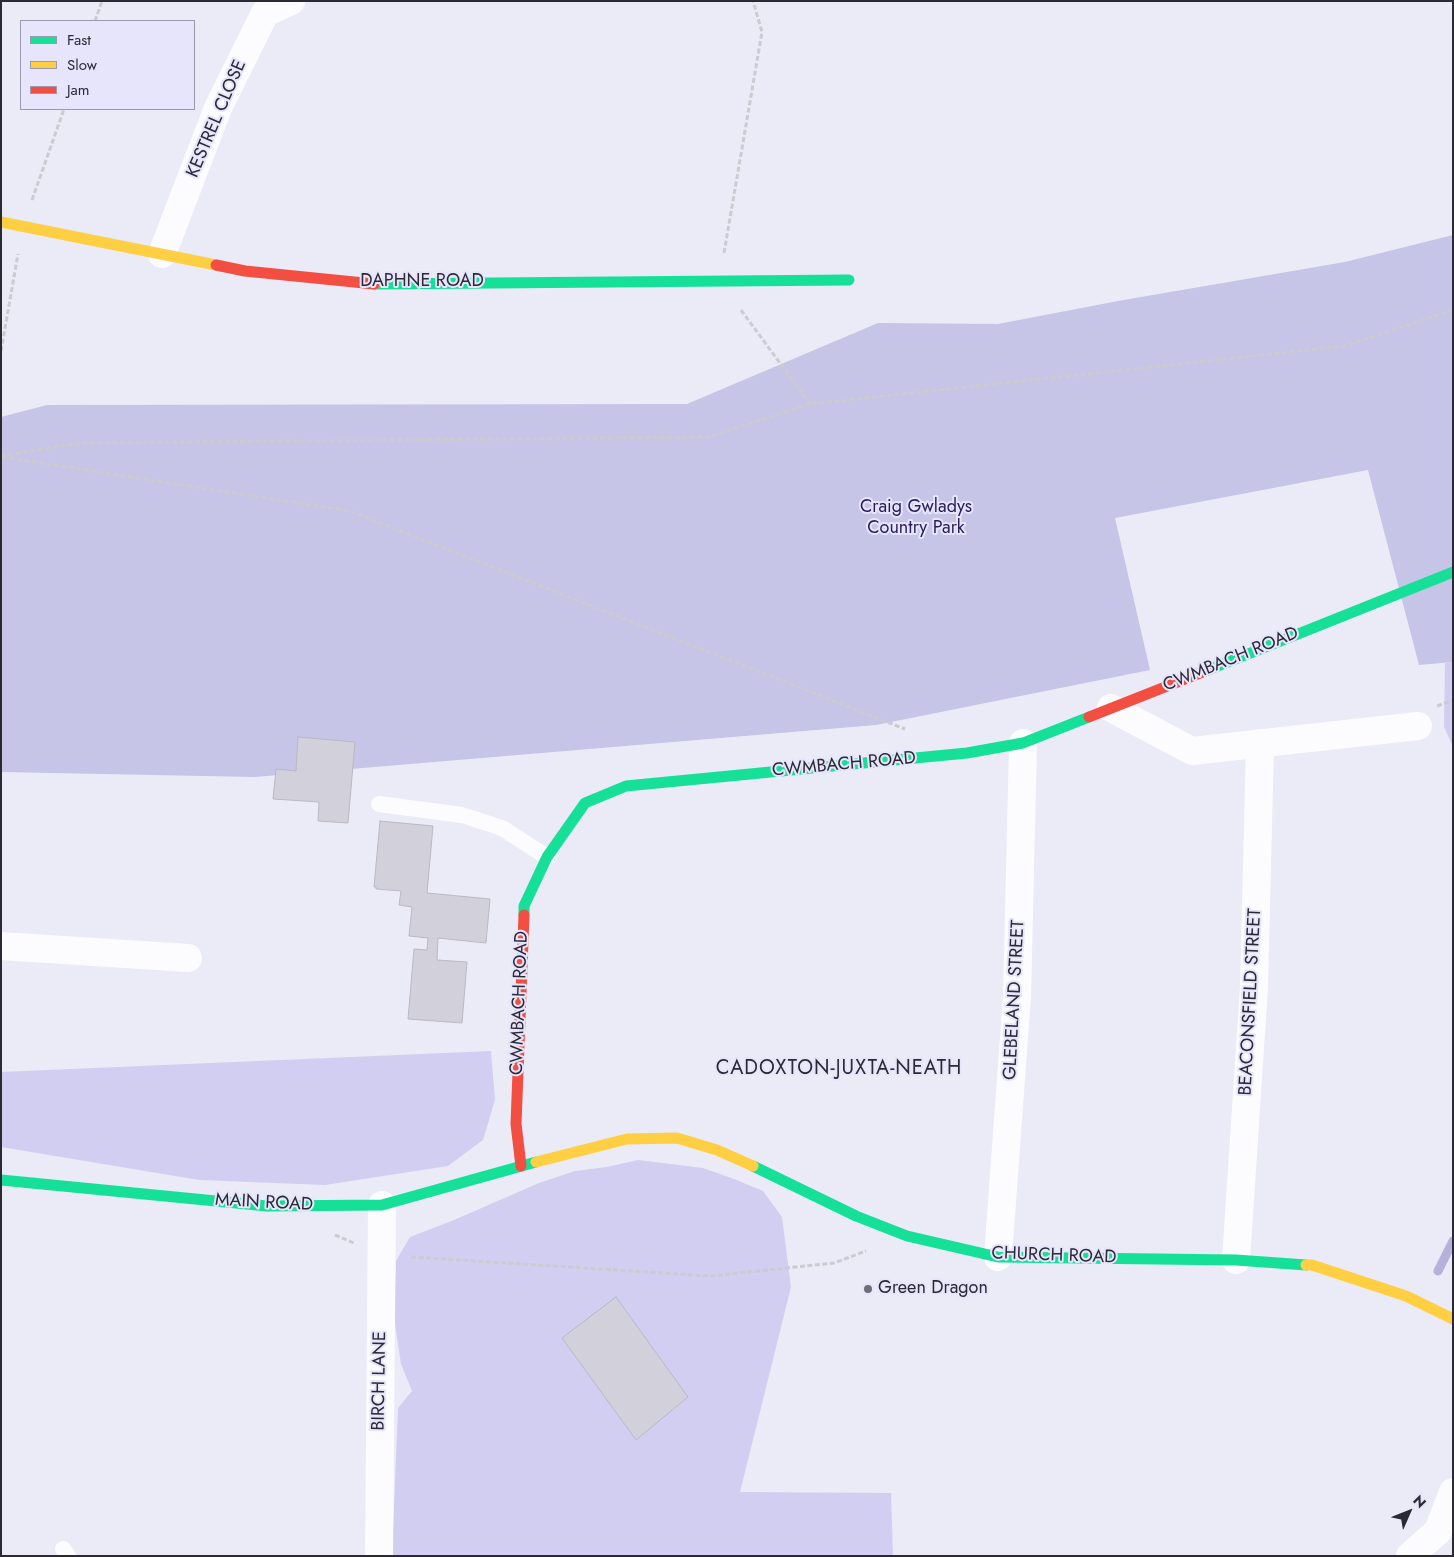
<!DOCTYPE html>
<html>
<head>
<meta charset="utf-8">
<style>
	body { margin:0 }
	#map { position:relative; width:1454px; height:1557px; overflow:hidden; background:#ebeaf7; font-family:Jost,sans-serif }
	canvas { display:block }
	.frame { position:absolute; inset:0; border:2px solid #2a2934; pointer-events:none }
	.legend { position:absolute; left:20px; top:20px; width:175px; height:90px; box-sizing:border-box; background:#e6e5fc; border:1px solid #9b9aac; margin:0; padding:6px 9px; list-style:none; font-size:15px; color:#2a2934 }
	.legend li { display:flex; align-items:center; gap:10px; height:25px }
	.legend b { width:25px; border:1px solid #9b9aac }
	.north { position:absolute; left:1384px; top:1487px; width:50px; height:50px; -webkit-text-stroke:4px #e6e5fc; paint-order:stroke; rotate:46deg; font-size:14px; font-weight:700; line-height:20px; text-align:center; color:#2a2934 }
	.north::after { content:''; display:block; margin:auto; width:18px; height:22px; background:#2a2934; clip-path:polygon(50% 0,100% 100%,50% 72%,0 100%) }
</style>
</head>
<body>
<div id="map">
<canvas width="1454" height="1557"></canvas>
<div class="frame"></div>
<ul class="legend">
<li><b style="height:6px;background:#16e098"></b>Fast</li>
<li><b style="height:6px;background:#ffcf43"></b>Slow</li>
<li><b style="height:6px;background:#f24e42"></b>Jam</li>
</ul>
<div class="north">N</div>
</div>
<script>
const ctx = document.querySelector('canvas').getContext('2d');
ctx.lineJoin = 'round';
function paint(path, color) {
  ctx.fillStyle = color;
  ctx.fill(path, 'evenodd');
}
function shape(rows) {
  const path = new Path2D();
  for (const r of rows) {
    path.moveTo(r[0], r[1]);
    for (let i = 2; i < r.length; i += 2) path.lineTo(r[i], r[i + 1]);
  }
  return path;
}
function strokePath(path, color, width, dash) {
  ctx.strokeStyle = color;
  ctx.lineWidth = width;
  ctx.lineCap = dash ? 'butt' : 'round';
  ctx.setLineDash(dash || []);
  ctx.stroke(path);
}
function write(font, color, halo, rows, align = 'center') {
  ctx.font = font + ' Jost,sans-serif';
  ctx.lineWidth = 4;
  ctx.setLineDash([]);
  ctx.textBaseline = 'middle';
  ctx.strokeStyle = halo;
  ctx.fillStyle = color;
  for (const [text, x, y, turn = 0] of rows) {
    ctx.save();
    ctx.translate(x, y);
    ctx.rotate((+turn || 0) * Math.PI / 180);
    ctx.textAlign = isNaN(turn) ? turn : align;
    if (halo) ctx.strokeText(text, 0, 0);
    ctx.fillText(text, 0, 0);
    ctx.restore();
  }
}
paint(shape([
	[1453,662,1453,747,1444,727,1445,663],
	[491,1051,495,1100,483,1140,448,1166,325,1185,199,1180,1,1147,1,1072],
	[638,1160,703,1168,734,1179,763,1191,782,1217,791,1287,740,1492,891,1493,893,1556,392,1556,398,1408,412,1391,401,1364,394,1317,396,1261,410,1237,454,1220,539,1183,575,1171,607,1167]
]), '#d1cef1');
paint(shape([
	[1453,235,1453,662,1419,665,1368,470,1115,518,1150,670,876,725,255,777,1,772,1,417,47,405,687,404,878,323,998,324,1118,301,1345,262]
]), '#c6c4e7');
strokePath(shape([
	[1438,1271,1453,1241]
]), '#b5b1db', 9);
const building = shape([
	[298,737,355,742,348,823,318,821,319,802,273,799,276,769,296,771,298,737],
	[380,821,433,826,427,893,490,899,486,943,438,938,437,960,467,962,462,1023,408,1019,414,949,427,950,428,938,409,936,412,907,399,905,401,891,376,889,376,887,374,887,380,821],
	[616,1297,688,1397,636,1440,562,1338,616,1297]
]);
paint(building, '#d1d0db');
strokePath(building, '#b9b8c3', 1);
strokePath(shape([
	[95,21,102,1],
	[32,200,64,109],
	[724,253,762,32,753,1],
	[741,310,810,404],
	[1,351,18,254],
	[1,456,79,443,708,437,810,404,1345,346,1453,310],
	[2,457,350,511,905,729],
	[1437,706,1453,700],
	[335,1235,354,1243],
	[411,1257,710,1276,834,1263,866,1251]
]), '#cbcbd1', 3, [5, 2.5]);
strokePath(shape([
	[379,804,462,815,502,828,547,857],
	[63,1549,68,1556]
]), '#fcfcfe', 16);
strokePath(shape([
	[162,254,218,108,265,13,291,1],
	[1111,708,1192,751,1418,726],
	[1,946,188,958],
	[998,1257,1017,996,1023,743],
	[1236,1260,1254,987,1260,743],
	[379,1556,382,1205],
	[1410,1556,1438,1531,1453,1492]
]), '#fcfcfe', 28);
strokePath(shape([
	[374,284,849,280],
	[1208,670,1453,572],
	[524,915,524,906,547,857,585,803,626,786,967,753,1023,743,1089,717],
	[753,1166,856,1216,907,1236,998,1257,1236,1260,1306,1265],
	[1,1180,267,1206,382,1205,536,1162]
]), '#16e098', 11);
strokePath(shape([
	[1,222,216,265],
	[536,1162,627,1139,677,1138,717,1150,753,1166],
	[1306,1265,1312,1265,1406,1296,1453,1319]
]), '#ffcf43', 11);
strokePath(shape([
	[216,265,245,271,374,284],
	[1089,717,1208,670],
	[521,1166,516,1124,524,915]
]), '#f24e42', 11);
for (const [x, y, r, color] of [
	[868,1289,5,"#6e6d78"]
]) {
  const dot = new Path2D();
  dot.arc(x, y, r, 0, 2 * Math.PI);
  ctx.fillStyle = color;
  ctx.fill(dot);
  strokePath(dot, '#e6e5fc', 2);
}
write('18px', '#2a2934', '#e6e5fc', [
	["KESTREL CLOSE",217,119,-67],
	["DAPHNE ROAD",422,282],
	["CWMBACH ROAD",1231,660,-22],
	["CWMBACH ROAD",844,765,-5],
	["GLEBELAND STREET",1015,1000,-87],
	["BEACONSFIELD STREET",1251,1002,-87],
	["CWMBACH ROAD",520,1003,-88],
	["MAIN ROAD",264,1203,3],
	["CHURCH ROAD",1054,1256,2],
	["BIRCH LANE",380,1381,-89]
]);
write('18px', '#291a5a', '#e6e5fc', [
	["Craig Gwladys",916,508],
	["Country Park",916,529]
]);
write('18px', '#2a2934', '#e6e5fc', [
	["Green Dragon",878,1289]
], 'left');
ctx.letterSpacing = '1px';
write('20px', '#2a2934', '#e6e5fc', [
	["CADOXTON-JUXTA-NEATH",839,1069]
]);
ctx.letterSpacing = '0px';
</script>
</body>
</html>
